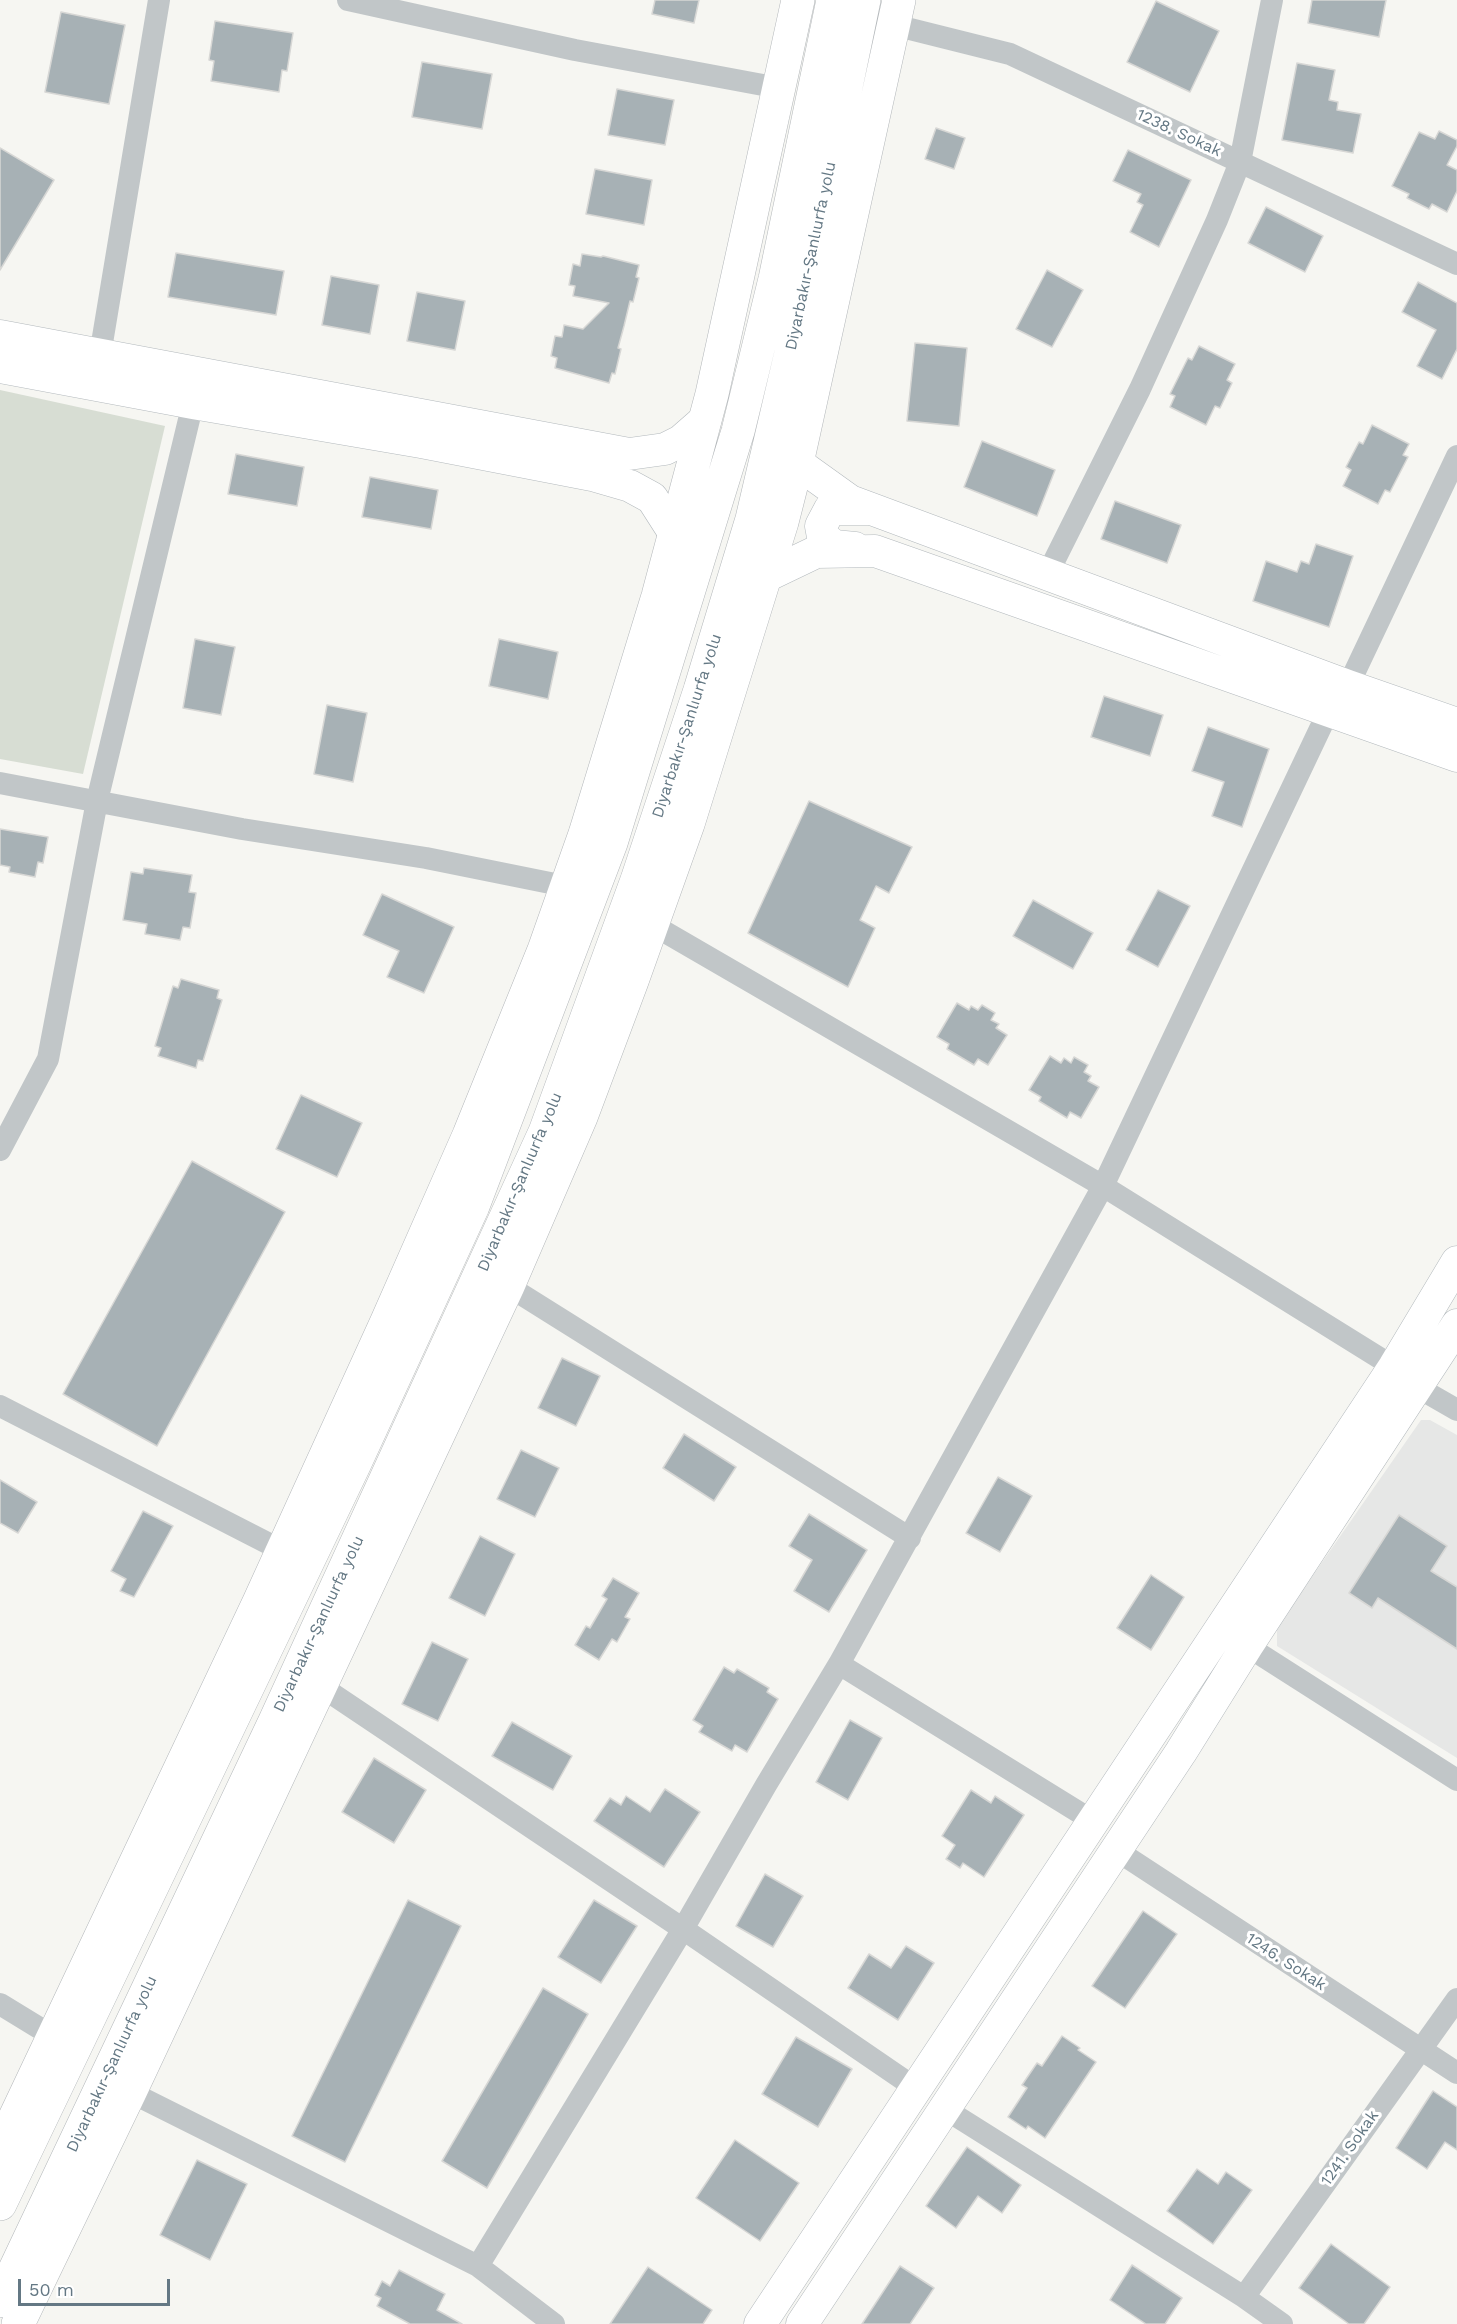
<!DOCTYPE html>
<html>
<head>
<meta charset="utf-8">
<style>
	body { margin:0 }
	#map { position:relative; width:1457px; height:2324px; overflow:hidden; background:#f6f6f2; font-family:"Work Sans",sans-serif }
	canvas { display:block }
	.scale { position:absolute; left:18px; top:2279px; width:152px; height:27px; box-sizing:border-box; border:3px solid #647884; border-top:0; padding-left:8px; font-size:18px; line-height:21px; white-space:nowrap; color:#647884; -webkit-text-stroke:4px #fff; paint-order:stroke }
</style>
</head>
<body>
<div id="map">
<canvas width="1457" height="2324"></canvas>
<div class="scale">50 m</div>
</div>
<script>
const ctx = document.querySelector('canvas').getContext('2d');
ctx.lineJoin = 'round';
function paint(path, color) {
  ctx.fillStyle = color;
  ctx.fill(path, 'evenodd');
}
function shape(rows) {
  const path = new Path2D();
  for (const r of rows) {
    path.moveTo(r[0], r[1]);
    for (let i = 2; i < r.length; i += 2) path.lineTo(r[i], r[i + 1]);
  }
  return path;
}
function strokePath(path, color, width, dash) {
  ctx.strokeStyle = color;
  ctx.lineWidth = width;
  ctx.lineCap = dash ? 'butt' : 'round';
  ctx.setLineDash(dash || []);
  ctx.stroke(path);
}
function write(font, color, halo, rows, align = 'center') {
  ctx.font = font + ' "Work Sans",sans-serif';
  ctx.lineWidth = 6;
  ctx.setLineDash([]);
  ctx.textBaseline = 'middle';
  ctx.strokeStyle = halo;
  ctx.fillStyle = color;
  for (const [text, x, y, turn = 0] of rows) {
    ctx.save();
    ctx.translate(x, y);
    ctx.rotate((+turn || 0) * Math.PI / 180);
    ctx.textAlign = isNaN(turn) ? turn : align;
    if (halo) ctx.strokeText(text, 0, 0);
    ctx.fillText(text, 0, 0);
    ctx.restore();
  }
}
paint(shape([
	[1421,1420,1430,1420,1457,1435,1457,1758,1277,1646,1277,1627]
]), '#e6e7e6');
paint(shape([
	[0,390,165,426,83,774,0,759]
]), '#d7ddd3');
const building = shape([
	[655,0,699,0,694,23,652,14,655,0],
	[1312,0,1386,0,1379,37,1308,23,1312,0],
	[1156,1,1219,31,1190,92,1127,62,1156,1],
	[61,12,125,25,109,104,45,92,61,12],
	[215,21,293,33,287,71,282,70,279,92,211,81,214,61,209,60,215,21],
	[422,62,492,74,482,129,412,117,422,62],
	[1297,63,1335,70,1329,100,1338,102,1337,110,1361,114,1353,153,1282,140,1297,63],
	[617,89,674,100,665,145,608,135,617,89],
	[936,128,965,138,954,169,925,159,936,128],
	[1439,131,1457,140,1457,146,1447,165,1457,170,1457,191,1447,212,1432,204,1429,209,1407,198,1409,194,1392,186,1419,132,1435,139,1439,131],
	[0,148,54,180,0,270,0,148],
	[1128,150,1191,180,1159,247,1130,232,1143,205,1137,202,1141,194,1113,181,1128,150],
	[595,169,652,180,644,225,586,214,595,169],
	[1266,207,1323,236,1305,272,1248,243,1266,207],
	[176,253,284,271,276,315,168,297,176,253],
	[582,254,601,257,603,256,639,265,636,277,639,278,633,302,630,301,624,326,618,348,621,349,615,374,612,373,609,383,555,368,557,358,551,356,555,336,562,337,564,325,583,329,609,303,573,296,575,286,569,285,573,264,580,266,582,254],
	[1047,270,1083,290,1052,347,1016,329,1047,270],
	[331,276,379,285,370,334,322,325,331,276],
	[1418,282,1457,303,1457,349,1442,379,1417,366,1436,330,1402,312,1418,282],
	[417,292,465,301,455,350,407,341,417,292],
	[915,343,967,348,959,426,907,421,915,343],
	[1199,346,1235,364,1227,380,1232,383,1220,408,1215,406,1206,425,1170,407,1175,396,1170,394,1188,358,1192,360,1199,346],
	[1372,425,1409,444,1403,455,1408,457,1390,492,1385,490,1378,504,1343,486,1351,470,1346,467,1359,442,1363,444,1372,425],
	[982,441,1055,470,1037,516,964,487,982,441],
	[236,454,304,467,297,506,228,494,236,454],
	[370,477,438,490,431,529,362,517,370,477],
	[1115,501,1181,525,1167,563,1101,539,1115,501],
	[1316,544,1353,556,1329,627,1253,601,1266,561,1297,572,1301,561,1309,564,1316,544],
	[195,639,235,647,221,715,183,708,195,639],
	[499,639,558,652,548,699,489,686,499,639],
	[1104,696,1163,715,1150,756,1091,737,1104,696],
	[327,705,367,713,353,782,314,774,327,705],
	[1208,727,1269,749,1242,827,1212,816,1224,782,1192,771,1208,727],
	[809,801,912,847,889,893,876,886,860,920,875,928,848,987,748,933,809,801],
	[0,829,48,837,43,863,38,862,35,877,9,872,10,867,0,865,0,829],
	[144,868,192,875,189,892,196,893,190,928,183,927,180,940,145,934,147,924,123,920,131,872,143,874,144,868],
	[1158,890,1190,906,1158,967,1126,950,1158,890],
	[382,894,454,927,424,993,387,977,399,951,363,935,382,894],
	[1033,900,1093,933,1073,969,1013,936,1033,900],
	[181,979,219,990,217,998,222,1000,203,1061,198,1060,196,1068,158,1056,161,1048,155,1046,173,986,178,988,181,979],
	[957,1003,969,1010,971,1006,978,1010,982,1005,995,1013,991,1020,999,1024,996,1028,1007,1035,988,1065,978,1059,974,1065,947,1049,949,1044,937,1037,957,1003],
	[1050,1056,1061,1063,1064,1058,1071,1063,1074,1057,1088,1065,1084,1072,1091,1076,1088,1081,1099,1087,1081,1118,1070,1112,1067,1118,1039,1101,1041,1097,1029,1090,1050,1056],
	[301,1095,362,1123,337,1177,276,1149,301,1095],
	[192,1161,285,1212,157,1446,63,1394,192,1161],
	[562,1358,600,1376,576,1426,538,1408,562,1358],
	[684,1434,736,1467,714,1501,663,1468,684,1434],
	[521,1450,559,1468,535,1517,497,1499,521,1450],
	[998,1477,1032,1496,1000,1552,966,1533,998,1477],
	[0,1480,37,1502,18,1533,0,1523,0,1480],
	[143,1511,173,1526,134,1597,120,1591,126,1579,111,1571,143,1511],
	[809,1514,867,1550,829,1612,794,1591,812,1560,789,1546,809,1514],
	[1399,1515,1447,1546,1431,1571,1457,1587,1457,1649,1378,1598,1372,1608,1349,1593,1399,1515],
	[480,1536,515,1554,485,1616,449,1598,480,1536],
	[1151,1575,1184,1597,1151,1650,1117,1628,1151,1575],
	[613,1578,639,1593,625,1617,630,1619,617,1642,612,1639,599,1660,575,1645,586,1626,590,1628,607,1599,602,1596,613,1578],
	[432,1642,468,1659,438,1721,402,1704,432,1642],
	[724,1667,734,1673,737,1669,769,1688,767,1692,778,1699,747,1752,735,1745,732,1751,699,1732,703,1726,693,1720,724,1667],
	[850,1720,882,1738,848,1800,816,1782,850,1720],
	[512,1722,572,1756,553,1790,492,1756,512,1722],
	[374,1758,426,1790,394,1843,342,1812,374,1758],
	[665,1789,700,1812,664,1867,594,1821,610,1798,621,1805,626,1796,650,1812,665,1789],
	[971,1790,991,1803,995,1796,1024,1815,984,1877,963,1863,960,1868,946,1859,955,1845,942,1836,971,1790],
	[765,1874,803,1896,773,1947,736,1926,765,1874],
	[408,1900,461,1926,345,2162,292,2136,408,1900],
	[594,1900,637,1926,601,1983,558,1957,594,1900],
	[1143,1911,1177,1934,1125,2008,1092,1986,1143,1911],
	[906,1946,934,1963,898,2020,848,1988,869,1954,891,1968,906,1946],
	[543,1988,588,2014,487,2188,442,2161,543,1988],
	[1062,2036,1080,2048,1078,2050,1096,2062,1045,2138,1028,2126,1026,2129,1008,2117,1027,2088,1022,2085,1037,2063,1042,2066,1062,2036],
	[796,2037,852,2069,818,2127,762,2094,796,2037],
	[1433,2091,1457,2107,1457,2150,1445,2142,1427,2169,1396,2148,1433,2091],
	[735,2140,799,2183,760,2241,696,2198,735,2140],
	[967,2147,1021,2185,1002,2213,978,2196,956,2228,926,2206,967,2147],
	[197,2160,247,2184,210,2260,160,2235,197,2160],
	[1197,2169,1218,2184,1226,2172,1252,2190,1213,2244,1167,2211,1197,2169],
	[1331,2244,1390,2287,1364,2324,1349,2324,1299,2288,1331,2244],
	[1132,2265,1182,2298,1165,2324,1146,2324,1110,2300,1132,2265],
	[900,2266,934,2288,910,2324,862,2324,900,2266],
	[648,2267,712,2310,703,2324,610,2324,648,2267],
	[399,2270,445,2294,437,2310,462,2324,410,2324,377,2306,381,2298,375,2295,382,2281,390,2286,399,2270]
]);
paint(building, '#a7b1b5');
strokePath(building, '#d7d7d5', 1.5);
const secondary = shape([
	[0,336,629,454,665,449,681,441,705,420],
	[0,367,193,403,421,442,592,475,630,486,652,498,675,534],
	[797,463,850,501,1348,686,1457,724],
	[855,548,834,546,823,537,821,526,830,509,867,509],
	[766,576,816,552,875,551,1457,756],
	[760,2324,1394,1367,1457,1262],
	[802,2324,1181,1752,1247,1646,1457,1325]
]);
const highway = shape([
	[0,2149,259,1602,387,1321,469,1135,544,950,585,834,658,596,712,394,798,0],
	[0,2204,355,1463,473,1206,611,843,738,431,775,279,833,0],
	[0,2301,275,1721,545,1132,637,880,700,690,752,519,791,353,864,0],
	[18,2324,130,2092,508,1286,581,1117,632,981,688,824,782,522,797,463,899,0]
]);
strokePath(secondary, '#b3b9bd', 33);
strokePath(highway, '#b4b8bb', 34);
strokePath(shape([
	[348,0,575,50,779,88],
	[894,25,1010,54,1457,264],
	[100,355,159,0],
	[1047,575,1140,389,1217,220,1240,162,1272,0],
	[1348,686,1457,456],
	[0,783,242,829,426,858,565,886],
	[653,925,1103,1186,1394,1367],
	[0,1150,48,1059,97,801,193,403],
	[508,1286,910,1538],
	[1417,1387,1457,1410],
	[0,1406,283,1551],
	[1247,1646,1457,1780],
	[839,1664,1093,1821],
	[319,1685,683,1929,917,2089],
	[1116,1850,1457,2073],
	[0,2004,54,2037],
	[130,2092,478,2266,554,2324],
	[945,2109,1244,2297,1282,2324],
	[478,2266,683,1929,766,1785,839,1664,1103,1186,1328,712],
	[1244,2297,1457,1999]
]), '#c1c6c8', 22);
strokePath(secondary, '#fff', 32);
strokePath(highway, '#fff', 33);
write('16px', '#647884', '#fff', [
	["1238. Sokak",1179,133,25],
	["Diyarbakır-Şanlıurfa yolu",811,256,-78],
	["Diyarbakır-Şanlıurfa yolu",687,726,-72],
	["Diyarbakır-Şanlıurfa yolu",520,1182,-67],
	["Diyarbakır-Şanlıurfa yolu",319,1624,-65],
	["1246. Sokak",1286,1962,33],
	["Diyarbakır-Şanlıurfa yolu",112,2064,-65],
	["1241. Sokak",1350,2148,-55]
]);
</script>
</body>
</html>
